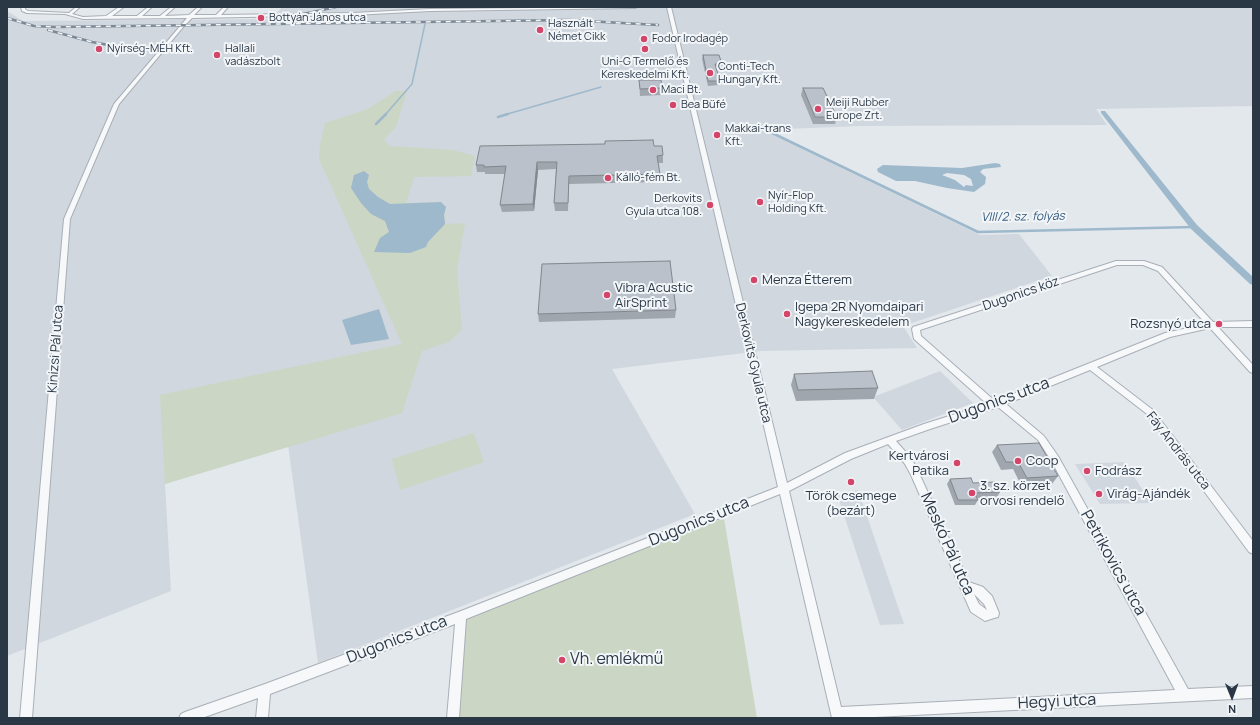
<!DOCTYPE html>
<html>
<head>
<meta charset="utf-8">
<style>
	body { margin:0 }
	#map { position:relative; width:1260px; height:725px; overflow:hidden; background:#e3e8ec; font-family:Manrope,sans-serif }
	canvas { display:block }
	.frame { position:absolute; inset:0; border:8px solid #2a3745; pointer-events:none }
	.north { position:absolute; left:1212px; top:677px; width:40px; height:40px; -webkit-text-stroke:3px #f3f6f9; paint-order:stroke; rotate:179deg; font-size:11px; font-weight:700; line-height:16px; text-align:center; color:#2a3745 }
	.north::after { content:''; display:block; margin:auto; width:14px; height:18px; background:#2a3745; clip-path:polygon(50% 0,100% 100%,50% 72%,0 100%) }
</style>
</head>
<body>
<div id="map">
<canvas width="1260" height="725"></canvas>
<div class="frame"></div>
<div class="north">N</div>
</div>
<script>
const ctx = document.querySelector('canvas').getContext('2d');
ctx.lineJoin = 'round';
function paint(path, color) {
  ctx.fillStyle = color;
  ctx.fill(path, 'evenodd');
}
function shape(rows) {
  const path = new Path2D();
  for (const r of rows) {
    path.moveTo(r[0], r[1]);
    for (let i = 2; i < r.length; i += 2) path.lineTo(r[i], r[i + 1]);
  }
  return path;
}
function strokePath(path, color, width, dash) {
  ctx.strokeStyle = color;
  ctx.lineWidth = width;
  ctx.lineCap = dash ? 'butt' : 'round';
  ctx.setLineDash(dash || []);
  ctx.stroke(path);
}
function write(font, color, halo, rows, align = 'center') {
  ctx.font = font + ' Manrope,sans-serif';
  ctx.lineWidth = 4;
  ctx.setLineDash([]);
  ctx.textBaseline = 'middle';
  ctx.strokeStyle = halo;
  ctx.fillStyle = color;
  for (const [text, x, y, turn = 0] of rows) {
    ctx.save();
    ctx.translate(x, y);
    ctx.rotate((+turn || 0) * Math.PI / 180);
    ctx.textAlign = isNaN(turn) ? turn : align;
    if (halo) ctx.strokeText(text, 0, 0);
    ctx.fillText(text, 0, 0);
    ctx.restore();
  }
}
paint(shape([
	[282,7,1253,7,1253,106,1096,109,1107,125,858,126,763,130,980,235,1019,234,1052,276,903,326,917,348,761,351,612,369,695,514,318,663,288,445,165,484,171,591,7,656,7,11,23,21,272,19],
	[940,371,973,403,902,430,873,397],
	[1124,462,1137,481,1151,503,1100,504,1075,464],
	[858,490,904,624,880,625,837,494]
]), '#d1d7de');
paint(shape([
	[395,91,407,91,396,127,384,139,389,146,453,150,475,156,471,176,414,177,406,203,441,202,446,207,444,215,446,224,465,223,457,270,462,330,449,342,422,351,402,413,165,484,160,395,402,344,319,159,320,145,325,123,368,109],
	[474,433,484,462,400,490,392,459],
	[724,518,757,718,453,718,461,616]
]), '#cbd6c4');
paint(shape([
	[995,163,1000,164,1001,167,983,169,980,172,986,177,985,184,974,192,947,188,915,181,896,181,878,172,877,169,883,165,962,168],
	[947,173,964,175,971,179,973,186,966,185,964,187,955,180,942,175],
	[364,171,369,175,367,182,369,189,378,197,390,204,441,202,446,207,444,215,445,224,428,242,426,247,410,253,374,252,380,238,389,232,385,221,371,214,361,203,351,188,354,175],
	[379,309,389,339,351,345,342,320]
]), '#9eb9cc');
strokePath(shape([
	[385,115,412,84,425,24],
	[504,115,601,87]
]), '#9eb9cc', 1.5);
strokePath(shape([
	[498,117,508,114],
	[376,124,386,114],
	[770,132,978,232,1194,227]
]), '#9eb9cc', 2.5);
paint(shape([
	[1101,111,1105,111,1197,225,1253,277,1253,285,1250,284,1191,229,1101,113,1101,111]
]), '#9eb9cc');
const street = shape([
	[21,7,25,7,25,9,28,11,69,13,76,7,80,7,72,14,83,17,106,16,119,7,124,7,112,16,137,16,148,7,152,7,142,16,160,16,171,7,175,7,165,16,189,15,198,7,202,7,194,15,216,15,224,7,228,7,221,15,353,13,430,9,637,7,635,8,430,11,353,15,192,18,184,26,119,104,70,219,32,718,20,718,64,219,114,104,187,18,83,19,65,14,27,13,22,11,21,7],
	[667,7,671,7,787,483,845,453,924,424,987,404,914,339,912,329,913,327,1116,261,1144,261,1162,267,1213,322,1253,321,1253,327,1218,327,1253,365,1253,373,1250,372,1210,328,1170,337,1097,367,1153,410,1253,541,1253,554,1249,552,1147,414,1090,370,1006,404,1044,436,1058,456,1188,689,1253,686,1253,698,855,718,832,718,780,494,466,619,459,718,447,718,455,624,270,694,268,718,256,718,258,698,202,718,179,718,181,714,185,712,265,684,461,611,778,487,667,7],
	[1117,265,1143,265,1158,271,1206,324,1165,333,995,401,921,336,920,330,1117,265],
	[998,407,1038,440,1052,462,1175,690,841,707,789,491,851,459,888,444,905,464,911,475,971,612,985,621,994,618,998,617,999,613,992,596,983,587,969,582,918,471,911,458,896,441,930,429,998,407],
	[974,594,984,604,987,610,979,604,974,594]
]);
strokePath(street, '#a8afb7', 2);
paint(street, '#f7f8fa');
const rail = shape([
	[7,18,34,26,55,27,568,20,658,25],
	[280,19,336,7],
	[48,30,92,42,142,51]
]);
strokePath(rail, '#7c8996', 2.5);
strokePath(rail, '#f3f6f9', 1.5, [5]);
paint(shape([
	[703,55,722,64,721,68,716,68,720,81,719,85,708,86,702,59],
	[639,80,662,88,662,95,640,96],
	[803,88,837,117,835,124,813,124,801,95],
	[654,146,663,155,663,163,658,163,660,174,660,182,569,184,568,211,555,211,554,203,556,169,538,170,534,211,502,212,500,205,505,174,485,174,485,172,477,172,476,165],
	[676,310,675,318,539,322,538,314],
	[794,374,878,388,874,399,796,401,791,385],
	[997,445,1058,476,1052,484,1021,485,1013,469,1001,470,992,452],
	[950,479,973,483,1000,492,997,497,977,498,978,500,975,505,955,505,947,484]
]), '#a0a6ae');
paint(shape([
	[537,162,538,170,534,211,533,204]
]), '#82878d');
const building = shape([
	[703,55,719,55,722,64,715,64,720,81,708,81,703,55],
	[639,80,661,80,662,88,640,89,639,80],
	[803,88,823,88,837,117,815,117,803,88],
	[653,140,654,146,662,146,663,155,657,156,660,174,569,176,568,203,554,203,557,162,537,162,533,204,500,205,506,166,484,167,484,165,476,165,480,146,605,144,605,141,653,140],
	[670,261,676,310,538,314,542,264,670,261],
	[872,371,878,388,798,390,794,374,872,371],
	[1039,443,1058,476,1027,478,1018,462,1006,462,997,445,1039,443],
	[971,478,973,483,995,482,1000,492,974,493,978,500,958,500,950,479,971,478]
]);
paint(building, '#bac1ca');
strokePath(building, '#82878d', 1);
for (const [x, y, r, color] of [
	[261,18,4,"#d3466a"],
	[540,30,4,"#d3466a"],
	[644,39,4,"#d3466a"],
	[99,49,4,"#d3466a"],
	[645,49,4,"#d3466a"],
	[217,55,4,"#d3466a"],
	[710,73,4,"#d3466a"],
	[653,90,4,"#d3466a"],
	[673,105,4,"#d3466a"],
	[818,109,4,"#d3466a"],
	[717,135,4,"#d3466a"],
	[608,178,4,"#d3466a"],
	[760,202,4,"#d3466a"],
	[710,205,4,"#d3466a"],
	[754,280,4,"#d3466a"],
	[607,295,4,"#d3466a"],
	[787,314,4,"#d3466a"],
	[1219,324,4,"#d3466a"],
	[1018,461,4,"#d3466a"],
	[957,463,4,"#d3466a"],
	[1087,471,4,"#d3466a"],
	[851,482,4,"#d3466a"],
	[972,493,4,"#d3466a"],
	[1099,494,4,"#d3466a"],
	[562,660,4,"#d3466a"]
]) {
  const dot = new Path2D();
  dot.arc(x, y, r, 0, 2 * Math.PI);
  ctx.fillStyle = color;
  ctx.fill(dot);
  strokePath(dot, '#f3f6f9', 1.5);
}
write('11px', '#2a3745', '#f3f6f9', [
	["Bottyán János utca",269,18],
	["Használt",548,24],
	["Német Cikk",548,37],
	["Fodor Irodagép",652,39],
	["Nyírség-MÉH Kft.",107,49],
	["Hallali",225,49],
	["vadászbolt",225,62],
	["Uni-G Termelő és",645,62,"center"],
	["Kereskedelmi Kft.",645,75,"center"],
	["Conti-Tech",718,67],
	["Hungary Kft.",718,80],
	["Maci Bt.",661,90],
	["Meiji Rubber",826,103],
	["Europe Zrt.",826,116],
	["Bea Büfé",681,105],
	["Makkai-trans",725,129],
	["Kft.",725,142],
	["Kálló-fém Bt.",616,178],
	["Nyír-Flop",768,196],
	["Holding Kft.",768,209],
	["Derkovits",702,199,"right"],
	["Gyula utca 108.",702,212,"right"]
], 'left');
write('italic 12px', '#335a7b', '#f3f6f9', [
	["VIII/2. sz. folyás",1023,217,-1]
]);
write('13px', '#2a3745', '#f3f6f9', [
	["Menza Étterem",762,280],
	["Vibra Acustic",615,288],
	["AirSprint",615,303],
	["Igepa 2R Nyomdaipari",795,307],
	["Nagykereskedelem",795,322],
	["Rozsnyó utca",1211,324,"right"],
	["Kertvárosi",949,456,"right"],
	["Patika",949,471,"right"],
	["Coop",1026,461],
	["Fodrász",1095,471],
	["3. sz. körzet",980,486],
	["orvosi rendelő",980,501],
	["Virág-Ajándék",1107,494],
	["Török csemege",851,496,"center"],
	["(bezárt)",851,511,"center"]
], 'left');
write('13px', '#2a3745', '#f3f6f9', [
	["Dugonics köz",1021,294,-19],
	["Kinizsi Pál utca",56,349,-86],
	["Derkovits Gyula utca",753,363,77],
	["Fáy András utca",1178,451,52]
]);
write('16px', '#2a3745', '#f3f6f9', [
	["Dugonics utca",999,401,-20],
	["Dugonics utca",699,522,-22],
	["Meskó Pál utca",947,544,66],
	["Petrikovics utca",1113,563,61],
	["Dugonics utca",397,640,-21],
	["Hegyi utca",1057,702,-3]
]);
write('16px', '#2a3745', '#f3f6f9', [
	["Vh. emlékmű",570,660]
], 'left');
</script>
</body>
</html>
